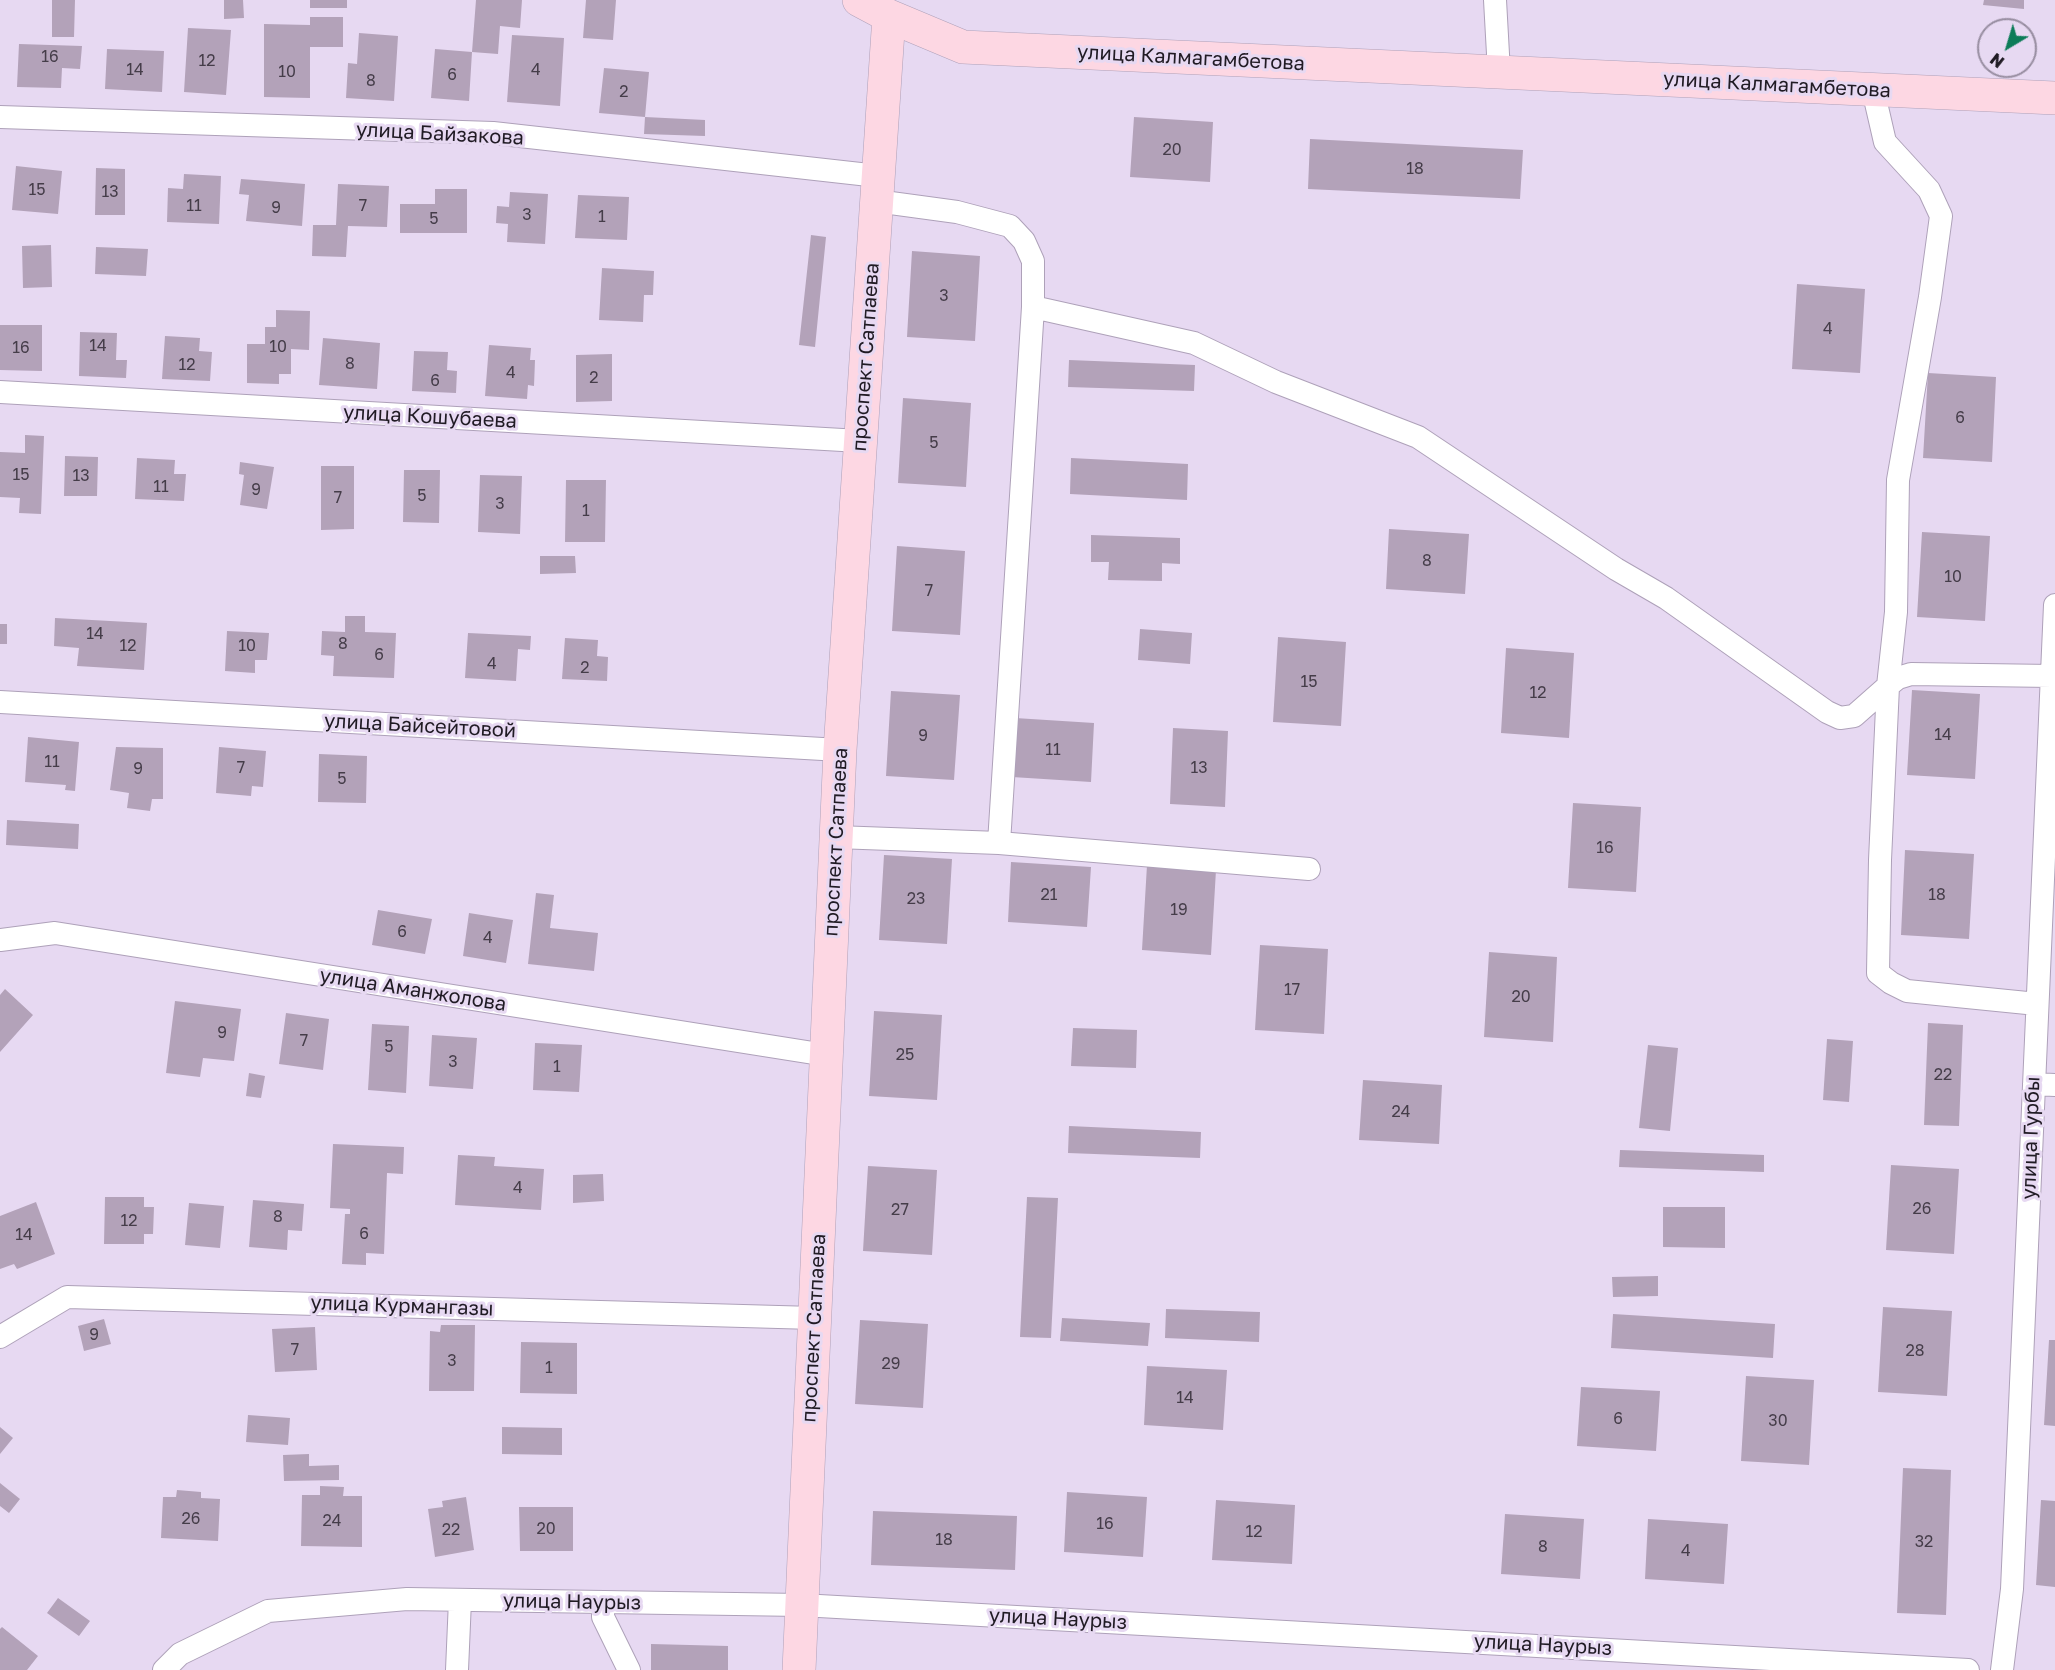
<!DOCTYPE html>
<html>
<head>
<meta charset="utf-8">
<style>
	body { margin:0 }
	#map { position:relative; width:2055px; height:1670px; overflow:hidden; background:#e7d9f2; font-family:"Golos Text",sans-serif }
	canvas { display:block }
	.north { position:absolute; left:1977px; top:18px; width:60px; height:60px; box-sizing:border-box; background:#e7d9f2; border:2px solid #978da0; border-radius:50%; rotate:218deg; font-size:16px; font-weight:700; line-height:24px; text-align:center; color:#201b24 }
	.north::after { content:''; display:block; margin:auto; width:21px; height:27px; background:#0c7c58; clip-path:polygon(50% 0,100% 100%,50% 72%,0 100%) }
</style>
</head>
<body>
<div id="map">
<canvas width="2055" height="1670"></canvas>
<div class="north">N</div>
</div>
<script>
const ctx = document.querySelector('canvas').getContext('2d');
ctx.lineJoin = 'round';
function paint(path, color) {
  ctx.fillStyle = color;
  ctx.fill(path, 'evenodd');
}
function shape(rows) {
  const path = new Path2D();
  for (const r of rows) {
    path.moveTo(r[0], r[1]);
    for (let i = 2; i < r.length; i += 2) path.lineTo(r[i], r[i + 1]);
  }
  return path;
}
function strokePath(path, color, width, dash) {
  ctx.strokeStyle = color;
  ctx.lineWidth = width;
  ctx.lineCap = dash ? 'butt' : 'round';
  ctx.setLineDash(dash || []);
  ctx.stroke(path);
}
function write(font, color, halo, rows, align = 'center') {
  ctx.font = font + ' "Golos Text",sans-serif';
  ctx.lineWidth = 6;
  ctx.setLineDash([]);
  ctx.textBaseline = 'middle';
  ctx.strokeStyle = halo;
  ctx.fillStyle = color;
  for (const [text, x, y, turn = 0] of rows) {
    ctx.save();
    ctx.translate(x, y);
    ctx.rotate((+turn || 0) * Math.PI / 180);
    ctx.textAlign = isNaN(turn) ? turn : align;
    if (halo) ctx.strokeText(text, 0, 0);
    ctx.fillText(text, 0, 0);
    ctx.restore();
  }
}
paint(shape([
	[52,0,75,0,74,37,52,37],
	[224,0,243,0,244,18,224,19],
	[310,0,347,0,347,8,310,8],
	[476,0,522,0,520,28,500,26,498,54,472,52],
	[586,0,616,0,613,40,583,38],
	[1984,0,2024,0,2024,9,1983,5],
	[310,17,343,17,343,47,310,47,310,98,264,97,264,24,310,25],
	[188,28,231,30,226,95,184,92],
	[359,33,398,36,394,101,346,98,348,63,357,64],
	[512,35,564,38,560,106,507,102],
	[19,44,82,46,80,69,62,68,61,88,17,87],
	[107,49,164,51,162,92,105,89],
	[435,49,472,52,469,101,431,98],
	[604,68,649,72,645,117,599,113],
	[645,117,705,120,705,136,644,134],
	[1134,117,1213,122,1210,182,1130,177],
	[1310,139,1523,150,1520,199,1308,189],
	[16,166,62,171,58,214,12,210],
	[96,168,125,169,125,215,95,215],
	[184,174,221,176,219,224,167,222,168,188,183,189],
	[241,179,305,184,302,226,246,221,249,195,239,194],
	[338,184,389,186,387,227,348,226,346,257,312,256,313,225,336,225],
	[435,189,467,189,467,233,400,233,400,204,435,204],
	[510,192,548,194,545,244,507,242,508,224,496,223,497,206,509,207],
	[578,195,629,197,627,240,575,238],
	[811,235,826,237,815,347,799,345],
	[51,245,52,287,23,288,22,246],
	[96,247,148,249,146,276,95,274],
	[912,251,980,256,975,341,907,337],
	[602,268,654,271,653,295,644,295,643,322,599,320],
	[1797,284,1865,289,1860,373,1792,369],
	[276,310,310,311,309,350,291,349,291,374,279,374,279,384,247,383,247,344,265,344,265,327,276,327],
	[0,325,42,325,42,371,0,370],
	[80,332,117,333,116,360,127,360,126,378,79,376],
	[165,336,200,338,199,351,212,352,210,381,162,379],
	[323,338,380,343,377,389,319,385],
	[489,345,531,348,530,360,535,360,534,386,528,385,527,399,485,396],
	[414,351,448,352,447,370,457,371,456,393,412,391],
	[612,354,612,401,576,402,576,355],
	[1069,360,1195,365,1194,391,1068,387],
	[1928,373,1996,377,1992,462,1923,458],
	[903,398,971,403,966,487,898,483],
	[25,435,44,436,41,514,19,513,20,498,0,497,0,452,25,453],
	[65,456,98,457,97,496,64,496],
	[137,458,175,460,174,474,186,474,184,501,135,499],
	[1071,458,1188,464,1187,500,1070,494],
	[240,462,274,467,267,509,240,505,244,475,239,474],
	[321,466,354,466,354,529,321,530],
	[404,470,440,470,439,523,403,522],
	[480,475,522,476,520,534,478,532],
	[566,480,606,480,605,542,565,542],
	[1389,529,1469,534,1465,594,1386,589],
	[1922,532,1990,536,1985,621,1917,617],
	[1091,535,1180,538,1180,564,1162,563,1162,581,1108,580,1109,562,1091,562],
	[897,546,965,551,960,635,892,631],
	[540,556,575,556,576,573,540,574],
	[345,616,365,616,365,632,396,633,394,678,333,676,334,656,321,655,322,631,345,632],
	[55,618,147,623,144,670,77,666,79,648,54,646],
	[0,624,7,624,7,644,0,644],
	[1140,629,1192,633,1190,664,1138,660],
	[227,631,269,633,267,660,255,660,255,673,225,671],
	[468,633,531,636,530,650,518,649,516,681,465,678],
	[1278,637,1346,642,1341,726,1273,722],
	[565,638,598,640,597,656,608,657,607,681,562,679],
	[1506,648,1574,653,1569,738,1501,733],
	[1912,690,1980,694,1975,779,1907,775],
	[891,691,960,695,954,780,886,776],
	[1015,718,1094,723,1091,782,1012,777],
	[1173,728,1228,731,1225,807,1170,804],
	[28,737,79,742,75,791,65,790,66,785,25,782],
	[116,747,163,748,163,799,152,799,150,811,127,808,129,793,110,790],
	[219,747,266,751,263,787,252,786,251,796,216,793],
	[319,754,367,756,366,803,318,802],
	[1573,803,1641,807,1636,892,1568,888],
	[7,820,79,824,78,849,6,845],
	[1905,850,1974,854,1969,939,1901,935],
	[884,855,952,859,947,944,879,940],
	[1011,862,1091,867,1087,927,1008,922],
	[1147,865,1216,870,1211,955,1142,950],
	[536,893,554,895,550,928,598,933,594,971,528,964],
	[378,910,432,919,425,954,372,945],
	[469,913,513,920,506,963,463,956],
	[1260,945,1328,949,1324,1034,1255,1030],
	[1489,952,1557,957,1553,1042,1484,1037],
	[5,989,33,1015,0,1052,0,995],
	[175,1001,241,1009,234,1061,203,1058,200,1077,166,1073],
	[874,1011,942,1015,937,1100,869,1096],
	[286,1013,329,1019,323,1070,279,1064],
	[1928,1023,1963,1025,1959,1126,1924,1125],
	[372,1024,409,1026,406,1093,368,1090],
	[1073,1028,1137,1030,1136,1068,1071,1066],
	[432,1035,477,1038,473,1089,429,1086],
	[1827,1039,1853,1041,1849,1102,1823,1100],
	[535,1043,582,1045,579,1092,533,1090],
	[1648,1045,1678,1048,1670,1131,1639,1128],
	[249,1073,265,1076,261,1098,246,1096],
	[1363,1080,1442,1085,1439,1144,1359,1140],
	[1069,1126,1201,1132,1200,1158,1068,1153],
	[333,1144,404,1147,403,1174,387,1173,384,1254,366,1253,366,1265,342,1264,345,1214,350,1214,350,1209,330,1208],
	[1620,1150,1764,1155,1764,1172,1619,1167],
	[458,1155,495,1157,494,1166,544,1169,541,1210,455,1205],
	[1891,1165,1959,1169,1954,1254,1886,1250],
	[868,1166,937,1170,932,1255,863,1251],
	[603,1174,604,1201,573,1203,573,1175],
	[105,1197,144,1197,144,1207,154,1207,153,1234,144,1234,144,1244,104,1244],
	[1027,1197,1058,1198,1051,1338,1020,1337],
	[253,1200,304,1204,302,1231,288,1230,287,1250,249,1247],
	[36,1202,55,1254,17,1269,14,1264,0,1269,0,1216],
	[189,1203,224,1206,220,1248,185,1245],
	[1663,1207,1725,1207,1725,1248,1663,1247],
	[1658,1276,1658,1296,1613,1297,1612,1277],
	[1883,1307,1952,1311,1947,1396,1878,1392],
	[1166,1309,1260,1312,1259,1342,1165,1338],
	[1613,1314,1775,1324,1773,1358,1611,1348],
	[1062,1318,1150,1323,1148,1346,1060,1341],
	[104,1319,111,1344,84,1351,78,1326],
	[860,1320,928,1324,923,1408,855,1404],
	[441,1325,475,1325,474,1391,429,1391,430,1331,440,1332],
	[315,1327,317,1370,275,1372,272,1329],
	[2049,1340,2055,1340,2055,1426,2044,1425],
	[521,1342,577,1343,577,1394,520,1393],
	[1147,1366,1227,1370,1223,1430,1144,1425],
	[1746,1376,1814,1380,1809,1465,1741,1461],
	[1581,1387,1660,1391,1656,1451,1577,1446],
	[248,1415,290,1418,288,1445,246,1442],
	[0,1427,13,1438,0,1454],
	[502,1427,562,1428,562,1455,502,1454],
	[309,1454,309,1466,339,1465,339,1480,284,1481,283,1455],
	[1903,1468,1951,1470,1946,1615,1897,1613],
	[0,1483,20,1499,9,1513,0,1506],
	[320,1486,344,1487,343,1496,362,1496,362,1547,301,1546,302,1495,320,1495],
	[177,1490,201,1492,201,1498,220,1499,218,1541,161,1538,163,1497,176,1497],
	[1067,1492,1147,1497,1143,1557,1064,1552],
	[466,1497,474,1550,435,1557,428,1509,443,1507,442,1501],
	[1216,1500,1295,1505,1292,1564,1212,1560],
	[2041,1500,2055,1501,2055,1587,2036,1585],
	[519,1507,573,1507,573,1551,520,1551],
	[873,1511,1017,1516,1015,1570,871,1565],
	[1505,1514,1584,1519,1580,1579,1501,1574],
	[1648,1519,1728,1524,1724,1584,1645,1579],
	[58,1598,90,1621,79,1636,47,1613],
	[2,1627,38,1656,27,1670,0,1670,0,1629],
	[651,1644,728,1646,728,1670,651,1670]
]), '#b3a2b9');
const street = shape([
	[1495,0,1499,72],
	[1873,90,1885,142,1929,190,1941,216,1930,297,1898,480,1896,612,1888,686,1880,860,1878,973,1891,983,1907,991,2037,1004],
	[0,117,493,133,878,176],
	[876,201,957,212,1010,226,1024,241,1033,261,1033,307,999,843],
	[1033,307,1194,343,1276,382,1418,437,1616,569,1666,598,1827,712,1840,718,1854,716,1888,686,1898,678,1911,674,2052,676],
	[0,392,860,441],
	[0,702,840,750],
	[836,837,999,843,1309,869],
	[0,940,55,933,826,1055],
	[2034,1084,2055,1085],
	[0,1337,67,1297,814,1318],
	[603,1602,603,1617,629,1670],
	[164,1670,180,1654,268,1611,407,1599,801,1605,1968,1670],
	[457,1670,460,1600],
	[2002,1670,2012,1589,2055,605]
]);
const secondary = shape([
	[859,0,889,16,963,47,2055,98],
	[799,1670,840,750,889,16]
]);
strokePath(street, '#aea1b9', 24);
strokePath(secondary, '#aea1b9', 34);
strokePath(street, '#fff', 22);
strokePath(secondary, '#fdd7e3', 33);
write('16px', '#453d49', null, [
	["16",50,57],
	["12",207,61],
	["14",135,70],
	["4",536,70],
	["10",287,72],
	["6",452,75],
	["8",371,81],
	["2",624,92],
	["20",1172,150],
	["18",1415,169],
	["15",37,190],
	["13",110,192],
	["11",194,206],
	["7",363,206],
	["9",276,208],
	["3",527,215],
	["1",602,217],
	["5",434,219],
	["3",944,296],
	["4",1828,329],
	["14",98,346],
	["10",278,347],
	["16",21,348],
	["8",350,364],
	["12",187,365],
	["4",511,373],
	["2",594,378],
	["6",435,381],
	["6",1960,418],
	["5",934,443],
	["15",21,475],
	["13",81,476],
	["11",161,487],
	["9",256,490],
	["5",422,496],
	["7",338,498],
	["3",500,504],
	["1",586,511],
	["8",1427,561],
	["10",1953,577],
	["7",929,591],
	["14",95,634],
	["8",343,644],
	["12",128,646],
	["10",247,646],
	["6",379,655],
	["4",492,664],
	["2",585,668],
	["15",1309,682],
	["12",1538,693],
	["14",1943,735],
	["9",923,736],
	["11",1053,750],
	["11",52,762],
	["7",241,768],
	["13",1199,768],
	["9",138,769],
	["5",342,779],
	["16",1605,848],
	["21",1049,895],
	["18",1937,895],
	["23",916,899],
	["19",1179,910],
	["6",402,932],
	["4",488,938],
	["17",1292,990],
	["20",1521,997],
	["9",222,1033],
	["7",304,1041],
	["5",389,1047],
	["25",905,1055],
	["3",453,1062],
	["1",557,1067],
	["22",1943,1075],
	["24",1401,1112],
	["4",518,1188],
	["26",1922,1209],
	["27",900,1210],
	["8",278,1217],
	["12",129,1221],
	["6",364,1234],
	["14",24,1235],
	["9",94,1335],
	["7",295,1350],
	["28",1915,1351],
	["3",452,1361],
	["29",891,1364],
	["1",549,1368],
	["14",1185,1398],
	["6",1618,1419],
	["30",1778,1421],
	["26",191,1519],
	["24",332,1521],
	["16",1105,1524],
	["20",546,1529],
	["22",451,1530],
	["12",1254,1532],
	["18",944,1540],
	["32",1924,1542],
	["8",1543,1547],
	["4",1686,1551]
]);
write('20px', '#201b24', '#e7d9f2', [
	["улица Калмагамбетова",1191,58,3],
	["улица Калмагамбетова",1777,85,3],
	["улица Байзакова",440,134,3],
	["проспект Сатпаева",866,357,-86],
	["улица Кошубаева",430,417,3],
	["улица Байсейтовой",420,726,3],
	["проспект Сатпаева",836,842,-87],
	["улица Аманжолова",413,990,9],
	["улица Гурбы",2031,1138,-88],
	["улица Курмангазы",402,1306,2],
	["проспект Сатпаева",814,1328,-87],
	["улица Наурыз",572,1602,1],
	["улица Наурыз",1058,1619,3],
	["улица Наурыз",1543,1645,3]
]);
</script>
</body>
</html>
